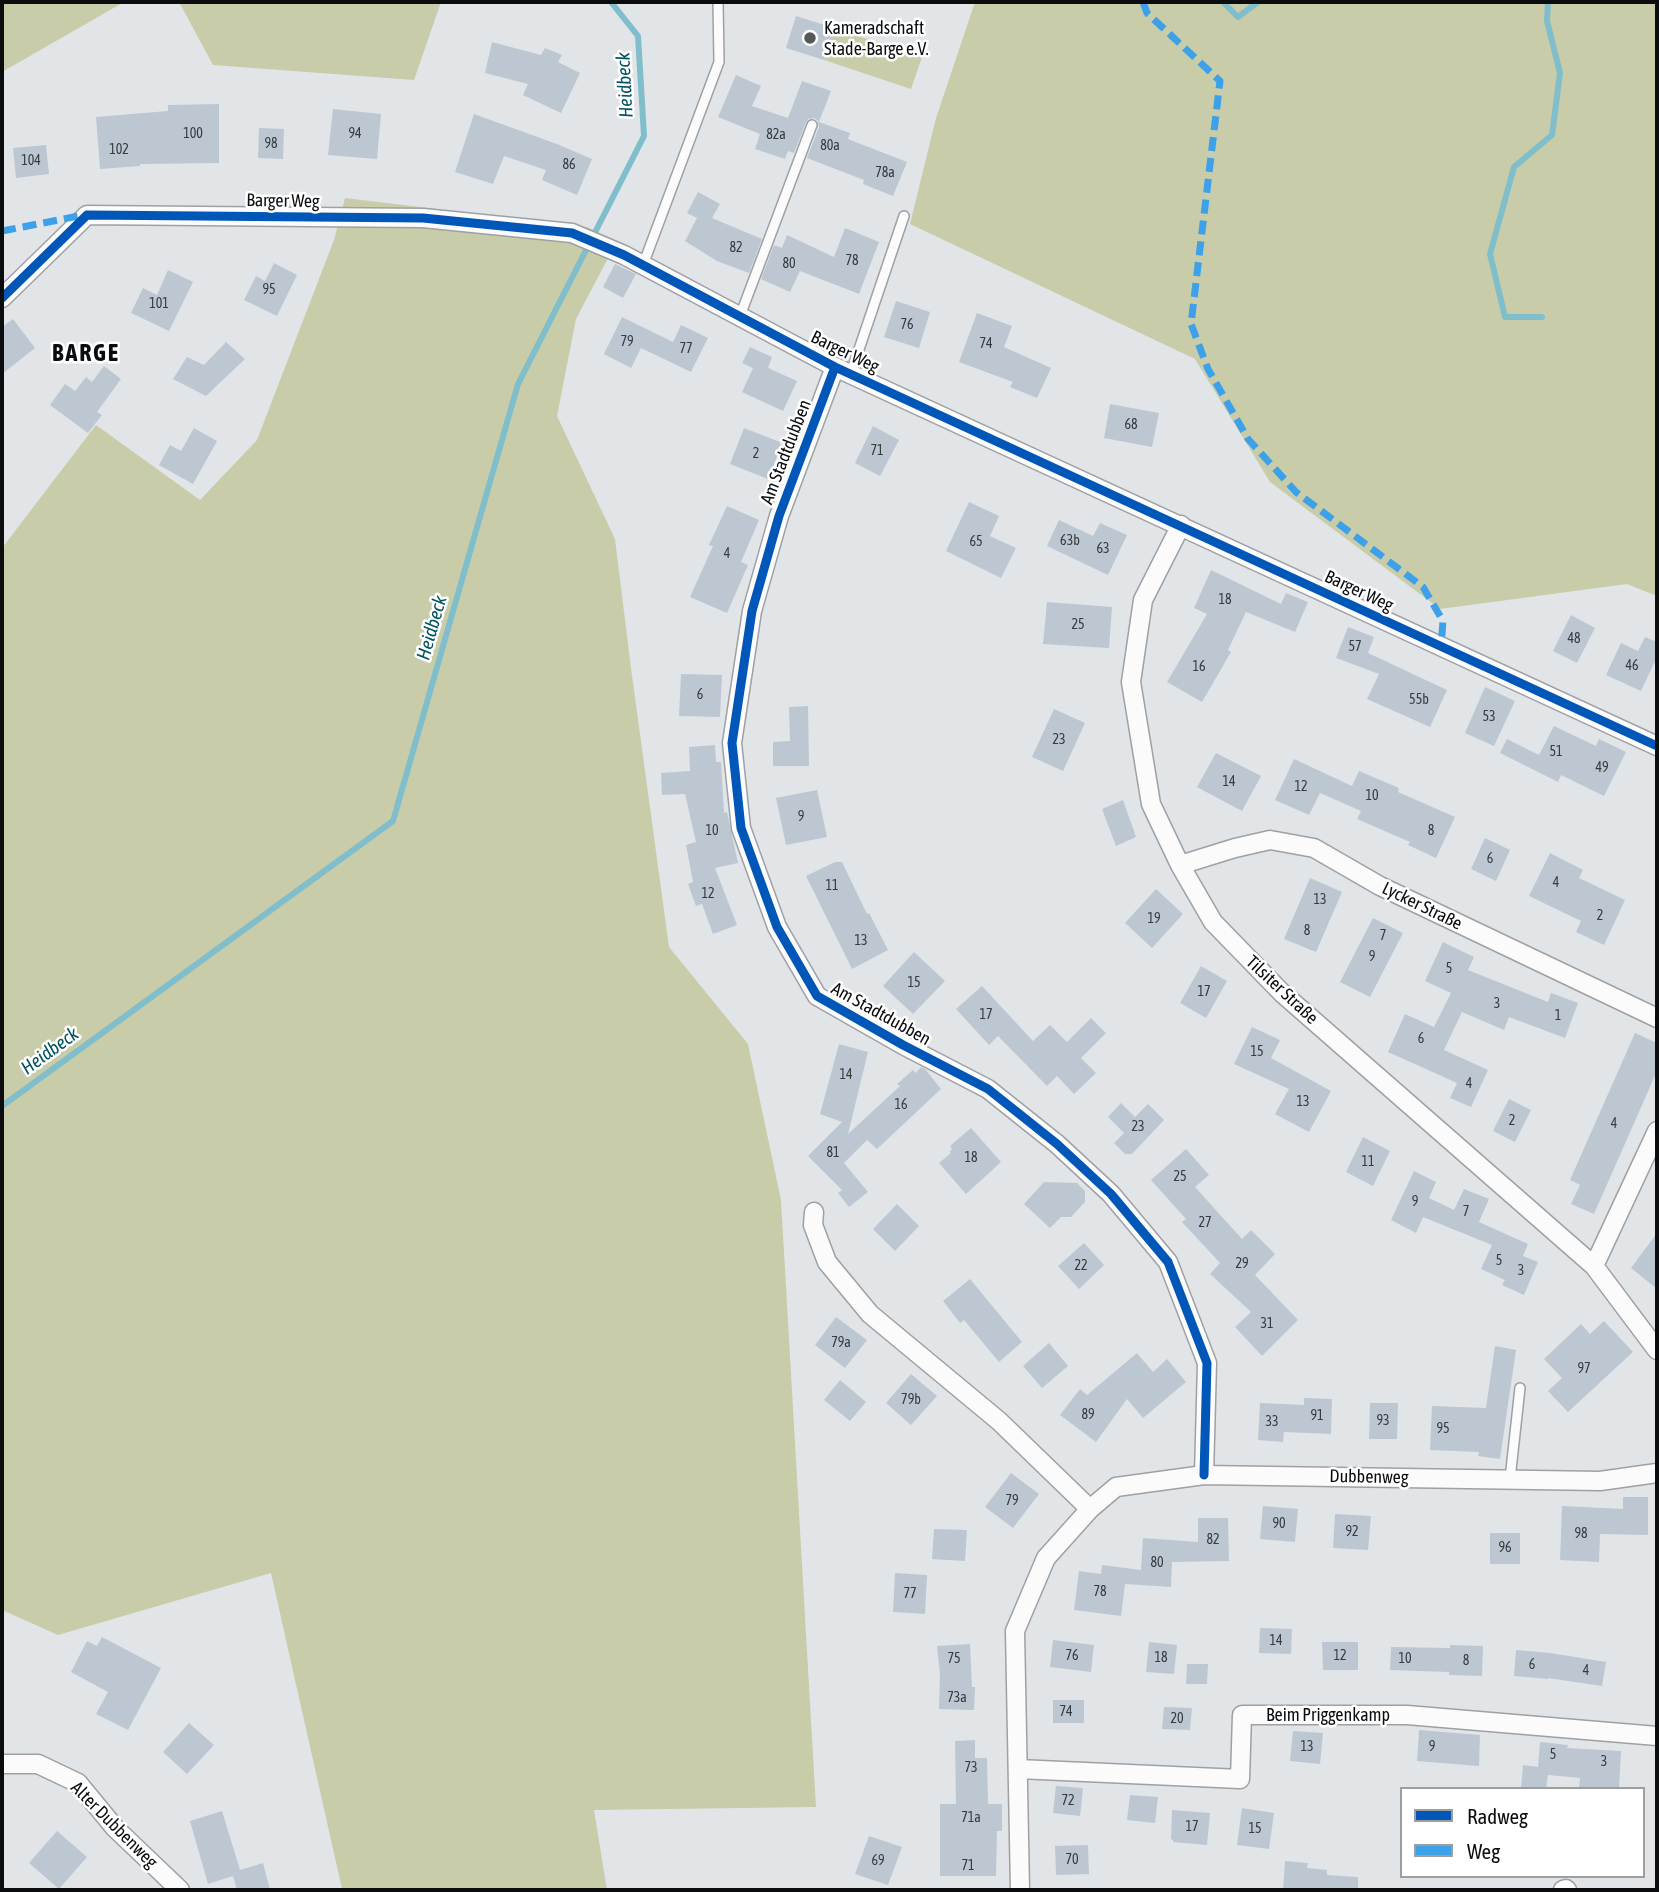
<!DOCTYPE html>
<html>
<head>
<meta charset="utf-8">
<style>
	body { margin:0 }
	#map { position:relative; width:1659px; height:1892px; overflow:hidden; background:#e2e5e8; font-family:"Asap Condensed",sans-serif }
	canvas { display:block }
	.frame { position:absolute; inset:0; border:4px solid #0a0c0e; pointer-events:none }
	.legend { position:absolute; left:1400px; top:1787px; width:245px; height:91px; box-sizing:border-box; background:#fff; border:2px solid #9d9e9f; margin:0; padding:9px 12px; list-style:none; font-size:21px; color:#0a0c0e }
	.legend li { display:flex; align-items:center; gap:14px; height:35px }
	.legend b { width:35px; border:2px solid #9d9e9f }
</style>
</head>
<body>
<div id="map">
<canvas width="1659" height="1892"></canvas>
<div class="frame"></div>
<ul class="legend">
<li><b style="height:9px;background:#0057b8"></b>Radweg</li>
<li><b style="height:9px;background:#3ca1e9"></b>Weg</li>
</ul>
</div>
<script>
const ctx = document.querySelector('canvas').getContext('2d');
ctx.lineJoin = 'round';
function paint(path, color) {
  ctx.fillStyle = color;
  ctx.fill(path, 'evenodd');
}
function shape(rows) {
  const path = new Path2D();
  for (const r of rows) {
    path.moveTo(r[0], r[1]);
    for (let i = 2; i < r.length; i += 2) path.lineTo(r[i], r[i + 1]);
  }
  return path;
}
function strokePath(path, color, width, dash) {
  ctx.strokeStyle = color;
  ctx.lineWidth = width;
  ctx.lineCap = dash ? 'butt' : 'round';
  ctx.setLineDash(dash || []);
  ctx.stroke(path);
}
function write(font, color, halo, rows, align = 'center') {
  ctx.font = font + ' "Asap Condensed",sans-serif';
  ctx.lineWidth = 5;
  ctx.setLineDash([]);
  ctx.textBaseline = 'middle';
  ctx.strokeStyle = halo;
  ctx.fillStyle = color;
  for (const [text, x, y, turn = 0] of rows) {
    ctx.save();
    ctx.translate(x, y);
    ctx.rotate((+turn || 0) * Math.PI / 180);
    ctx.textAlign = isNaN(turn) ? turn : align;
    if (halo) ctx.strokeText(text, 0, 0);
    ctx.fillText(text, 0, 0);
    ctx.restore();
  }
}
paint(shape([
	[2,2,124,2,2,72],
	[179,2,441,2,414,80,213,65],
	[975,2,1657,2,1657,596,1627,584,1440,609,1270,482,1195,359,910,224,936,118],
	[834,28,922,57,911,89,824,60],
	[345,198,587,227,617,241,576,319,557,416,615,539,631,668,669,947,748,1044,781,1200,816,1807,594,1810,607,1890,341,1890,342,1889,271,1573,58,1635,2,1610,2,548,96,425,200,500,257,440,334,240]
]), '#c9cca9');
strokePath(shape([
	[1223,2,1238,17,1258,2],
	[1542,317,1505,317,1490,254,1514,167,1552,135,1560,73,1547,21,1548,2],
	[2,1106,393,821,518,384,644,136,638,36,611,2]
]), '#80becb', 6);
paint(shape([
	[796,16,834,28,824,60,786,48],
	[492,42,541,55,545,48,562,55,558,62,580,73,561,113,523,95,528,84,485,73],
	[736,75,761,86,752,106,788,118,802,81,831,91,819,122,850,133,848,139,907,162,893,196,863,184,864,180,807,158,819,127,818,121,814,118,808,119,806,122,794,153,788,151,785,159,755,149,760,134,718,117],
	[219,104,219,163,140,164,140,166,100,169,96,117,168,111,168,105],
	[333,109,381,114,377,159,328,155],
	[474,114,557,144,592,159,577,195,542,180,546,170,504,156,493,184,455,172],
	[259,128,284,129,283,159,258,158],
	[46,145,49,174,16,178,13,148],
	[698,192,720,204,712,218,762,239,749,273,717,261,685,241,697,218,687,213],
	[845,228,879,242,859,294,800,271,790,292,761,279,774,245,782,248,787,235,834,257],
	[274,263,297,275,277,316,244,300,256,276,265,281],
	[615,264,636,274,623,298,603,287],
	[168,270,193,282,169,331,131,313,143,288,157,295],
	[896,301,930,312,919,348,884,337],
	[977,313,1012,326,1004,347,1051,368,1037,398,1010,387,1013,382,959,362],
	[622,317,673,342,681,325,708,338,691,372,641,348,631,368,604,354],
	[13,319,35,348,2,374,2,327],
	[226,342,245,359,206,396,173,379,187,357,204,365],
	[750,347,772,357,768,368,797,381,783,411,742,392,753,368,742,363],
	[104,366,121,379,97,412,102,415,88,433,50,405,65,384,75,391,86,377,92,382],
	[1110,404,1159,413,1152,447,1104,438],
	[873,426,899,440,880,476,855,463],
	[194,428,217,441,193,484,159,465,170,445,181,451],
	[744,428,780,442,780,449,768,479,730,464],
	[969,502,999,516,990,536,1016,548,1001,578,946,551],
	[727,506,759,520,741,562,748,565,727,613,690,597,713,546,709,545],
	[1059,520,1093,536,1100,523,1127,535,1108,575,1047,546],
	[1211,570,1281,604,1286,593,1308,602,1295,632,1246,612,1228,650,1231,652,1202,702,1167,682,1207,614,1194,608],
	[1047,602,1112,607,1109,648,1043,644],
	[1571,615,1595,628,1577,663,1553,651],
	[1348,627,1374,637,1368,653,1447,690,1430,727,1367,699,1379,674,1336,658],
	[1645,637,1657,642,1657,657,1641,691,1606,675,1621,643,1638,651],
	[681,674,722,675,720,717,679,716],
	[1485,687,1515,701,1494,746,1465,733],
	[808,706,809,766,773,766,773,742,790,741,789,707],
	[1054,709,1085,723,1063,771,1032,757],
	[1554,726,1596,746,1599,739,1626,752,1604,796,1561,775,1558,782,1500,753,1507,739,1539,755],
	[715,745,716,762,721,762,724,813,727,812,738,863,715,868,737,925,713,934,702,904,696,906,688,884,693,882,686,845,696,842,685,794,662,795,661,773,690,771,689,747],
	[1216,753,1261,776,1242,811,1197,787],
	[1294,759,1352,786,1359,771,1399,788,1398,792,1455,817,1436,858,1408,845,1410,842,1357,819,1361,811,1320,793,1309,815,1275,800],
	[817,790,827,837,786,845,776,798],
	[1123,800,1136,837,1116,846,1102,809],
	[1485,838,1510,850,1496,881,1471,869],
	[1550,853,1583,870,1579,878,1625,900,1604,945,1576,932,1581,921,1529,896],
	[835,862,842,862,867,914,869,913,888,950,852,969,806,876],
	[1310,878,1342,892,1316,952,1284,939],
	[1156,889,1183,914,1152,948,1125,923],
	[1373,918,1403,933,1370,997,1340,982],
	[1443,942,1474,957,1468,970,1548,1002,1551,993,1578,1003,1565,1038,1509,1017,1504,1030,1462,1012,1444,1050,1488,1070,1471,1107,1450,1098,1457,1083,1388,1052,1405,1014,1434,1027,1451,993,1425,981],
	[914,952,945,981,913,1014,883,986],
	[1201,966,1227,981,1206,1018,1180,1003],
	[982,986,1033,1041,1050,1025,1067,1042,1091,1018,1106,1033,1081,1058,1096,1073,1074,1094,1057,1076,1047,1086,998,1036,989,1045,956,1009],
	[1252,1027,1280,1040,1271,1058,1331,1091,1309,1132,1275,1114,1289,1089,1234,1064],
	[1635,1033,1657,1043,1657,1071,1594,1214,1571,1204,1580,1185,1570,1180],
	[839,1044,868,1052,848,1134,900,1086,897,1084,913,1070,916,1073,921,1067,925,1069,941,1089,877,1149,867,1140,844,1163,868,1192,849,1207,838,1193,842,1190,808,1156,842,1122,820,1114],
	[1509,1099,1531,1110,1515,1142,1493,1131],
	[1121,1103,1135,1117,1148,1104,1164,1120,1132,1154,1125,1154,1114,1143,1124,1133,1108,1117],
	[971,1128,1001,1162,966,1194,939,1163,951,1153,949,1152,952,1149,950,1146],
	[1363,1137,1390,1151,1373,1186,1346,1172],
	[1186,1149,1209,1175,1195,1187,1242,1239,1251,1230,1275,1254,1255,1275,1298,1320,1262,1356,1235,1327,1251,1312,1210,1274,1220,1263,1182,1222,1186,1219,1151,1180],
	[1414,1171,1436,1182,1429,1198,1454,1210,1464,1189,1489,1199,1479,1222,1528,1244,1523,1256,1538,1262,1524,1295,1502,1285,1505,1280,1481,1269,1492,1245,1423,1217,1416,1233,1391,1220],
	[1044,1182,1077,1183,1085,1191,1085,1202,1071,1217,1061,1217,1050,1228,1024,1204],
	[897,1204,919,1226,895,1251,873,1229],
	[1657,1233,1657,1289,1631,1268],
	[1084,1243,1104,1265,1079,1289,1058,1266],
	[970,1279,1022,1342,999,1362,964,1320,960,1323,943,1301],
	[836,1317,867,1340,845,1368,815,1345],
	[1604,1321,1633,1352,1568,1412,1548,1391,1562,1378,1544,1359,1581,1324,1590,1334],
	[1049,1343,1068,1366,1042,1388,1023,1366],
	[1495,1346,1516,1350,1500,1459,1478,1456,1479,1452,1430,1450,1432,1406,1486,1408],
	[1137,1353,1153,1372,1167,1359,1186,1382,1143,1418,1127,1399,1096,1442,1060,1415,1080,1389,1087,1395],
	[911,1374,937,1396,911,1425,886,1403],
	[840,1380,866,1402,850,1421,824,1400],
	[1304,1398,1332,1399,1331,1434,1284,1432,1283,1442,1258,1440,1260,1403,1304,1405],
	[1370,1403,1398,1403,1397,1439,1369,1439],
	[1011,1473,1039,1494,1013,1528,985,1507],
	[1623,1497,1648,1497,1648,1535,1600,1534,1599,1562,1560,1560,1562,1506,1623,1509],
	[1263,1506,1298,1509,1295,1542,1260,1539],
	[1335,1514,1371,1516,1368,1550,1333,1548],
	[1198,1518,1228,1518,1229,1561,1172,1562,1171,1587,1125,1584,1121,1616,1074,1610,1079,1571,1101,1574,1102,1565,1141,1570,1143,1538,1198,1542],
	[934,1529,967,1530,965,1561,932,1559],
	[1490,1533,1520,1533,1520,1564,1490,1564],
	[895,1573,927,1575,925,1614,893,1612],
	[1260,1628,1292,1629,1291,1654,1259,1653],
	[102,1637,161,1668,128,1730,96,1714,108,1692,71,1672,87,1641,97,1646],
	[1053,1640,1094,1645,1091,1672,1050,1667],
	[1149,1642,1177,1645,1174,1674,1146,1672],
	[1322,1642,1358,1642,1358,1670,1323,1670],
	[970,1644,972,1687,975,1687,974,1710,939,1709,940,1674,937,1646],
	[1450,1645,1483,1646,1482,1676,1449,1675,1449,1672,1390,1670,1391,1647,1450,1648],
	[1516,1650,1550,1653,1606,1662,1602,1686,1548,1678,1548,1679,1514,1676],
	[1187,1664,1208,1664,1207,1684,1186,1684],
	[1053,1700,1084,1700,1084,1723,1053,1723],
	[1164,1707,1192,1708,1190,1730,1162,1729],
	[189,1723,214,1745,187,1774,163,1752],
	[1419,1730,1480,1735,1479,1766,1417,1761],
	[1293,1731,1323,1733,1320,1764,1290,1761],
	[975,1740,975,1758,987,1758,988,1804,1002,1804,1002,1831,997,1831,996,1876,940,1876,940,1804,956,1804,955,1741],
	[1540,1742,1568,1745,1567,1748,1621,1751,1619,1789,1579,1789,1580,1778,1548,1775,1546,1789,1521,1789,1523,1765,1538,1767],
	[1056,1786,1083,1788,1080,1816,1053,1813],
	[1130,1795,1158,1797,1155,1823,1127,1820],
	[1242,1808,1274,1813,1269,1849,1237,1845],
	[1172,1810,1210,1813,1207,1845,1173,1842,1173,1840,1171,1839],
	[222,1811,240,1870,263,1863,270,1890,237,1890,233,1876,208,1884,190,1821],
	[57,1831,87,1857,59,1889,29,1863],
	[869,1836,902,1847,888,1885,855,1874],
	[1088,1845,1089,1874,1056,1875,1055,1846],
	[1285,1861,1308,1863,1307,1868,1327,1870,1327,1875,1358,1877,1358,1890,1283,1890]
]), '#bcc7d2');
const lane = shape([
	[643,265,719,62,718,2],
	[740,316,812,125],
	[851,373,904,216],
	[1510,1479,1520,1388]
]);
const street = shape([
	[2,298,87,215,423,218,572,233,624,255,835,367,1657,746],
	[835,367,779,516,752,611,732,743,741,828,777,927,817,996,903,1045,988,1089,1057,1144,1111,1194,1168,1262,1207,1363,1204,1475],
	[1181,525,1143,600,1131,682,1151,804,1180,865,1213,922,1282,993,1594,1266,1657,1350],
	[1180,865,1235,848,1270,840,1314,848,1380,886,1657,1018],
	[814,1212,813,1225,827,1262,870,1314,999,1421,1090,1509],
	[1594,1266,1657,1131],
	[2,1764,38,1764,78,1783,115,1828,180,1890],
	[1018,1769,1240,1779,1242,1715,1407,1715,1657,1736],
	[1020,1890,1015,1631,1046,1558,1090,1509,1116,1487,1204,1475,1600,1481,1657,1473],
	[1563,1890,1566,1889,1567,1890]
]);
strokePath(lane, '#9ea0a3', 12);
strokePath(street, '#9ea0a3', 21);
strokePath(lane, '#fbfbfc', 9);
strokePath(street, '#fbfbfc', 18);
strokePath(shape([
	[1143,2,1147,13,1220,81,1191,324,1208,369,1248,439,1296,492,1423,587,1443,621,1441,647],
	[2,231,84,215]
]), '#3ca1e9', 7, [14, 7]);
strokePath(shape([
	[2,298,87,215,423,218,572,233,624,255,835,367,1657,746],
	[835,367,779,516,752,611,732,743,741,828,777,927,817,996,903,1045,988,1089,1057,1144,1111,1194,1168,1262,1207,1363,1204,1475]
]), '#0057b8', 9);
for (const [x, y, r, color] of [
	[810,38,7,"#56585a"]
]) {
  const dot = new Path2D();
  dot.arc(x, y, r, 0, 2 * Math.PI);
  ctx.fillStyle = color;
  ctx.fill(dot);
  strokePath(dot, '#fff', 2.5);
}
write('14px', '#363b3f', null, [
	["100",193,134],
	["94",355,134],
	["82a",776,135],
	["98",271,144],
	["80a",830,146],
	["102",119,150],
	["104",31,161],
	["86",569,165],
	["78a",885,173],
	["82",736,248],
	["78",852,261],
	["80",789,264],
	["95",269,290],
	["101",159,304],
	["76",907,325],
	["79",627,342],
	["74",986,344],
	["77",686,349],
	["68",1131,425],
	["71",877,451],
	["2",756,454],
	["63b",1070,541],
	["65",976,542],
	["63",1103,549],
	["4",727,554],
	["18",1225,600],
	["25",1078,625],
	["48",1574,639],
	["57",1355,647],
	["46",1632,666],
	["16",1199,667],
	["6",700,695],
	["55b",1419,700],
	["53",1489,717],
	["23",1059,740],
	["51",1556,752],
	["49",1602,768],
	["14",1229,782],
	["12",1301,787],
	["10",1372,796],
	["9",801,817],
	["10",712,831],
	["8",1431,831],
	["6",1490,859],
	["4",1556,883],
	["11",832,886],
	["12",708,894],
	["13",1320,900],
	["2",1600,916],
	["19",1154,919],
	["8",1307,931],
	["7",1383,936],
	["13",861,941],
	["9",1372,957],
	["5",1449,969],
	["15",914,983],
	["17",1204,992],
	["3",1497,1004],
	["17",986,1015],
	["1",1558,1016],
	["6",1421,1039],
	["15",1257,1052],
	["14",846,1075],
	["4",1469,1084],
	["13",1303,1102],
	["16",901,1105],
	["2",1512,1121],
	["4",1614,1124],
	["23",1138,1127],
	["81",833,1153],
	["18",971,1158],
	["11",1368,1162],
	["25",1180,1177],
	["9",1415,1202],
	["7",1466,1212],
	["27",1205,1223],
	["5",1499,1261],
	["29",1242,1264],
	["22",1081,1266],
	["3",1521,1271],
	["31",1267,1324],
	["79a",841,1343],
	["97",1584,1369],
	["79b",911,1400],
	["89",1088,1415],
	["91",1317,1416],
	["93",1383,1421],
	["33",1272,1422],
	["95",1443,1429],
	["79",1012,1501],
	["90",1279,1524],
	["92",1352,1532],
	["98",1581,1534],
	["82",1213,1540],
	["96",1505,1548],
	["80",1157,1563],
	["78",1100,1592],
	["77",910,1594],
	["14",1276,1641],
	["76",1072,1656],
	["12",1340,1656],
	["18",1161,1658],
	["75",954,1659],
	["10",1405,1659],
	["8",1466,1661],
	["6",1532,1665],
	["4",1586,1671],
	["73a",957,1698],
	["74",1066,1712],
	["20",1177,1719],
	["13",1307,1747],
	["9",1432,1747],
	["5",1553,1755],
	["3",1604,1762],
	["73",971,1768],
	["72",1068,1801],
	["71a",971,1818],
	["17",1192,1827],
	["15",1255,1829],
	["70",1072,1860],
	["69",878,1861],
	["71",968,1866]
]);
write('18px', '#0a0c0e', '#fff', [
	["Kameradschaft",824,28],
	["Stade-Barge e.V.",824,49]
], 'left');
write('18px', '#0a0c0e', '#fff', [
	["Barger Weg",283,201,1],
	["Barger Weg",845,352,26],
	["Am Stadtdubben",786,452,-69],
	["Barger Weg",1359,591,25],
	["Lycker Straße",1422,906,26],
	["Tilsiter Straße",1282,990,43],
	["Am Stadtdubben",881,1014,29],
	["Dubbenweg",1369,1477,1],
	["Beim Priggenkamp",1328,1715],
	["Alter Dubbenweg",114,1825,45]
]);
write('italic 19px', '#035361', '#fff', [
	["Heidbeck",625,85,-93],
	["Heidbeck",432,628,-74],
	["Heidbeck",50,1051,-36]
]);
ctx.letterSpacing = '2px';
write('bold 24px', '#0a0c0e', '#fff', [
	["BARGE",86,353]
]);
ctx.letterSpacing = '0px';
</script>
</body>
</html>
